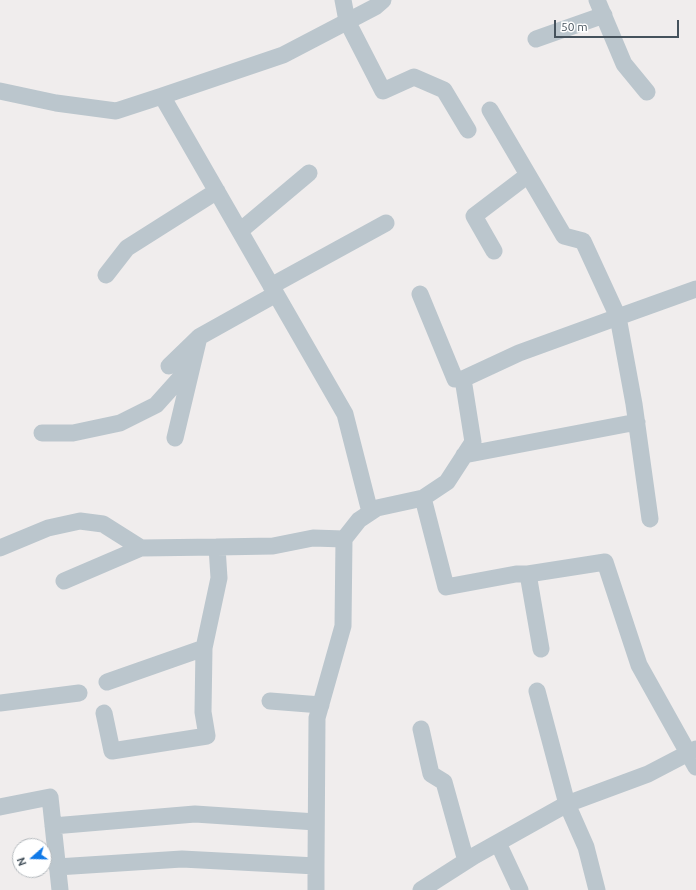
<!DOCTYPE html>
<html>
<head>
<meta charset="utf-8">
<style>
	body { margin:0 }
	#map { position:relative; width:696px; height:890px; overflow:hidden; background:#f0eded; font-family:Ubuntu,sans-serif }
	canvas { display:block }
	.north { position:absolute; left:12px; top:838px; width:40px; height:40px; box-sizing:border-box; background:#fff; border:1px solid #b5babe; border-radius:50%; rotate:250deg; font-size:11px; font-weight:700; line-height:16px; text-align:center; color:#45525c }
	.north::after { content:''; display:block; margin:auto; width:14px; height:18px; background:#0f79e8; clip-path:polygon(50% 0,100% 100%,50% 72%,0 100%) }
	.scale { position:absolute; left:554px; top:20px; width:125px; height:18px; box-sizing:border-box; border:2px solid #45525c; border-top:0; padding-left:5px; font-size:12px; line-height:14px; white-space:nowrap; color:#45525c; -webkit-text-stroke:3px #fff; paint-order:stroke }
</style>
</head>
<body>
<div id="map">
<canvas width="696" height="890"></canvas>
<div class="north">N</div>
<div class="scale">50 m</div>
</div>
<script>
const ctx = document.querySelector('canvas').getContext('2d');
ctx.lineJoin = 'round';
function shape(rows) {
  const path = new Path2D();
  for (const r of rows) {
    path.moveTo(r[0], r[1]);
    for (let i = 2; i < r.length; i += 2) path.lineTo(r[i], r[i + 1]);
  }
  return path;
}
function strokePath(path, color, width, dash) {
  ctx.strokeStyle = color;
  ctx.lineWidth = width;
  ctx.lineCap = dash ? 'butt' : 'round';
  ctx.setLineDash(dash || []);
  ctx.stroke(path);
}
strokePath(shape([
	[343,0,347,21,383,91,414,77,444,90,468,130],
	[597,0,624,64,647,92],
	[536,39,604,15],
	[0,91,56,103,116,111,162,96,345,414,370,512],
	[162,96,283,55,375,7,383,0],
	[490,110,564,236,583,241,618,317,696,289],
	[240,231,309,173],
	[494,251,474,216,528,175],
	[106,275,127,248,217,191],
	[271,286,386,223],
	[420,294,455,379,463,379],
	[169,366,199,337],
	[42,433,73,433,120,423,156,405,191,366],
	[175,438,199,337,276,294],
	[464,455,637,422],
	[423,498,446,587,516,574,528,574,605,562,639,665,696,767],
	[0,548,48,528,80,521,103,524,141,548],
	[528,574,541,649],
	[64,581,141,548,217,547],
	[107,682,204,648],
	[537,691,567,804,586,847,597,890],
	[270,701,321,705],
	[0,703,79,693],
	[104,713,112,751,207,736,203,712,204,648,219,578,217,547,273,546,313,538,344,539],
	[421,729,431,774,444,782,466,861],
	[0,807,50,797,60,890],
	[53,826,195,814,316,822],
	[498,843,520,890],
	[316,866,317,718,343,626,344,539,359,520,377,508,423,498,447,482,473,442,463,379,519,353,618,317,634,404,650,519],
	[57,867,182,859,316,866,316,890],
	[421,890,474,856,567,804,648,774,696,749]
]), '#bbc6cd', 17);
</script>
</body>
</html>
